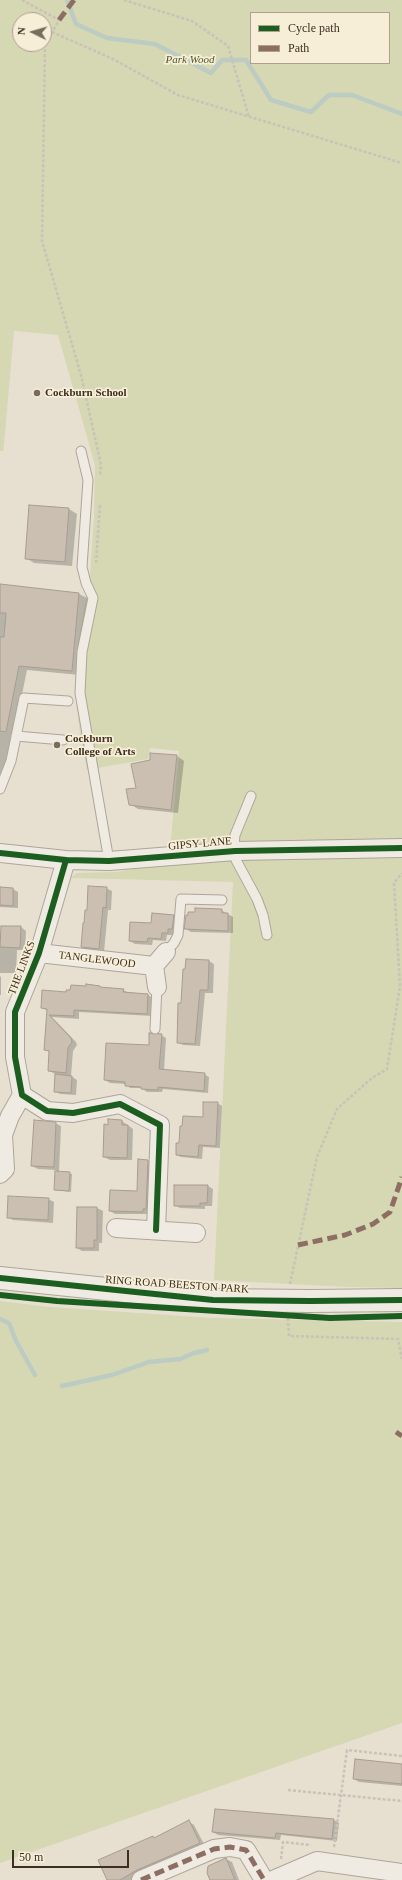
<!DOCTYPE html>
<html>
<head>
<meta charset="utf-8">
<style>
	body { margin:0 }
	#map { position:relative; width:402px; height:1880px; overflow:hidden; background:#e7e0d1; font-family:Georgia,serif }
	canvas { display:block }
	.legend { position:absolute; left:250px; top:12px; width:140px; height:52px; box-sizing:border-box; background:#f7eed8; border:1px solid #ada18e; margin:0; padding:5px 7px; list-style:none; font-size:12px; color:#3d2e20 }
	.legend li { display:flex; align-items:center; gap:8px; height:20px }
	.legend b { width:20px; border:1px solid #ada18e }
	.north { position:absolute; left:12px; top:12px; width:40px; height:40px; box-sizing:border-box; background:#f7eed8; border:1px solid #ada18e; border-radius:50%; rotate:275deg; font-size:11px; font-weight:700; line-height:16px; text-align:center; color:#3d2e20 }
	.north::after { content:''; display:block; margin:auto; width:14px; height:18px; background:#786c5e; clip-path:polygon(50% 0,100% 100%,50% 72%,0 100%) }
	.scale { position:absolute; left:12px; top:1850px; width:117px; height:18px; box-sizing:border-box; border:2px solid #3d2e20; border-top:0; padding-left:5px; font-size:12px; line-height:14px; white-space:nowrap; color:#3d2e20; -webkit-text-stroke:3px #f7eed8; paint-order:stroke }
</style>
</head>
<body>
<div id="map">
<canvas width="402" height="1880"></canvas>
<ul class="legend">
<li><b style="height:5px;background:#1b5e20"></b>Cycle path</li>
<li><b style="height:5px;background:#8d6e63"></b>Path</li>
</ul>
<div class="north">N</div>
<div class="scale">50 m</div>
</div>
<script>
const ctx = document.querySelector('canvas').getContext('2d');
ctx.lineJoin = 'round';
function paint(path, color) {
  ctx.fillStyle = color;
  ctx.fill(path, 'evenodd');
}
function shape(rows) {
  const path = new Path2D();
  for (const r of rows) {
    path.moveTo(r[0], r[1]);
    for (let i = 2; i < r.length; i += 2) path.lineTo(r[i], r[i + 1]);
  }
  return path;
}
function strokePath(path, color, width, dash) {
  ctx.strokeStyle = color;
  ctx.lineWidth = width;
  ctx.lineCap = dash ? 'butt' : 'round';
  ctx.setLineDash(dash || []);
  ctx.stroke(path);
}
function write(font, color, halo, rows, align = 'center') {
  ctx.font = font + ' Georgia,serif';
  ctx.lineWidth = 3.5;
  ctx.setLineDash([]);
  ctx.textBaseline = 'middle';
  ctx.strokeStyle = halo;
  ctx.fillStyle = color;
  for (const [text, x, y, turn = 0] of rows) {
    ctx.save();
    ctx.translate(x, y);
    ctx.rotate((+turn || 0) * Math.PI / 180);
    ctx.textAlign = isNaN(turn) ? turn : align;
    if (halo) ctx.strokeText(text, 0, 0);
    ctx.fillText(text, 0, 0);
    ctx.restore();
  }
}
paint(shape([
	[0,0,402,0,402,1288,347,1287,214,1280,233,882,70,878,77,873,117,872,141,867,170,849,179,751,150,748,148,759,87,770,80,735,76,696,78,644,90,575,94,517,95,465,58,335,14,331,4,445,3,451,0,451],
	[251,13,389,13,389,63,251,63],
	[20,20,44,20,44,44,20,44],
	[0,1301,50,1307,213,1318,402,1322,402,1723,0,1863]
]), '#d6d7b3');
paint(shape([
	[69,509,77,514,72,566,34,563,26,558],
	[0,585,79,594,87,598,80,675,27,670,6,773,0,773],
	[177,756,184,761,178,813,138,809,130,804],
	[0,888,13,889,18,892,18,908,0,907],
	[106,888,112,891,111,910,108,910,104,952,87,950,82,947,88,911],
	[221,910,233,917,233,933,191,932,186,929],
	[173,916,179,919,178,931,173,931,173,935,167,935,166,941,153,940,152,945,135,944,130,941,152,924],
	[21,927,26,931,25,950,17,950,16,973,0,973,0,933],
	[186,960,209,961,214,964,213,993,205,993,200,1046,183,1045,178,1042],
	[0,976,1,977,1,995,0,995],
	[99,987,103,989,123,990,129,993,148,995,153,998,152,1016,79,1012,79,1019,52,1017,76,1042,77,1045,73,1051,71,1076,77,1080,76,1095,60,1094,55,1091,56,1074,49,1071,50,1052,45,1050,48,1011,42,1008,67,993],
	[161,1035,166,1038,164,1071,204,1074,209,1077,208,1093,163,1089,162,1092,147,1092,141,1088,130,1088,126,1084,110,1083,105,1080,150,1046],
	[217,1103,222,1106,220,1148,203,1147,202,1159,181,1157,177,1155,180,1144],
	[109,1120,122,1121,133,1129,132,1160,110,1160,104,1157],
	[55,1123,61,1126,59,1172,72,1174,71,1192,55,1190,56,1170,38,1169,32,1166],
	[148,1161,153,1163,148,1214,115,1214,110,1211,138,1192],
	[208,1186,213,1189,212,1206,205,1206,205,1209,180,1208,175,1205],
	[48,1199,54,1202,53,1223,13,1220,8,1217],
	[78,1208,97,1208,103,1211,102,1243,99,1243,99,1251,82,1251,77,1248],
	[402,1765,402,1786,359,1782,354,1779],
	[334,1820,339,1823,337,1841,281,1835,280,1840,218,1835,213,1832],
	[189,1822,194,1825,205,1846,132,1880,108,1880,153,1837,155,1838],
	[226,1859,232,1862,239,1880,211,1880]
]), '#0003');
strokePath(shape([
	[67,0,76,24,107,38,155,44,211,73,222,60,246,60,271,100,311,112,329,95,352,95,402,114],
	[0,1319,9,1323,16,1341,35,1375],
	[62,1386,112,1375,149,1362,180,1359,194,1353,207,1350]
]), '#bcccc2', 4.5);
const building = shape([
	[29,505,69,508,65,562,25,559,29,505],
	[0,584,79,593,72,671,19,666,6,732,0,731,0,637,4,637,6,613,0,613,0,584],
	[150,753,177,755,171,810,129,805,126,789,136,788,131,764,150,760,150,753],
	[88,886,107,887,106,908,103,907,99,949,81,947,83,923,84,923,85,910,87,910,88,886],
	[0,887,13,888,13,906,0,905,0,887],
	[195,908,222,909,222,913,228,913,228,931,184,929,186,915,188,915,188,912,195,912,195,908],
	[152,913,174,915,172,929,168,929,168,933,162,933,161,939,148,938,147,942,129,941,130,922,151,923,152,913],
	[1,926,21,926,20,948,0,947,1,926],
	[186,959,209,960,208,990,200,990,195,1044,177,1043,178,1003,181,1003,183,969,185,969,186,959],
	[86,984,100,986,100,987,124,989,123,992,148,994,147,1014,74,1010,74,1016,49,1015,71,1038,72,1042,68,1048,66,1073,48,1071,49,1051,44,1050,47,1009,41,1008,42,990,66,992,66,990,70,990,71,985,86,986,86,984],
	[149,1033,162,1034,159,1069,205,1073,204,1091,158,1087,158,1090,141,1089,141,1087,125,1086,125,1082,104,1080,106,1043,149,1045,149,1033],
	[55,1074,72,1076,71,1093,54,1092,55,1074],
	[203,1102,218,1102,216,1146,199,1145,198,1157,176,1155,176,1143,179,1143,180,1126,182,1126,183,1116,203,1117,203,1102],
	[108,1119,122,1120,122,1125,128,1125,127,1158,103,1157,104,1124,108,1125,108,1119],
	[34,1120,56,1122,54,1167,31,1166,34,1120],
	[138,1159,148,1160,146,1209,143,1209,143,1212,109,1211,110,1190,137,1191,138,1159],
	[55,1171,70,1172,69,1191,54,1190,55,1171],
	[174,1185,208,1185,207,1203,200,1203,200,1206,174,1206,174,1185],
	[8,1196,49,1198,48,1220,7,1218,8,1196],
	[77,1207,97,1207,97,1240,94,1240,94,1248,76,1248,77,1207],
	[355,1759,402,1764,402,1784,353,1779,355,1759],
	[215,1809,334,1819,332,1839,276,1833,275,1838,212,1832,215,1809],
	[189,1820,200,1843,137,1870,120,1880,107,1880,98,1860,153,1836,154,1838,189,1820],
	[226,1858,235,1880,210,1880,207,1873,208,1866,226,1858]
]);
paint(building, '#cbbfb2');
strokePath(building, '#a89c90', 1);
const service = shape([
	[81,451,88,480,82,567,86,583,93,598,82,652,80,693,109,861],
	[16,736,63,740],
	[0,789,11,761,24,698,68,701],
	[251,796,235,835,234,845,237,851,236,860,257,899,263,915,267,935],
	[166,952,174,943,178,935,181,899,222,900],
	[155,1029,157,987]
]);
const minor = shape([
	[0,853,66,860,109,861,235,851,402,848],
	[66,860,39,953,15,1012,15,1057,22,1095,47,1111,73,1113,120,1104,160,1125,156,1230],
	[39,953,154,966,166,952],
	[154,966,157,987],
	[0,1174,5,1169,3,1135,10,1116,22,1095],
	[116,1228,196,1233],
	[141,1880,214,1849,230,1847,246,1850,264,1880],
	[273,1880,317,1861,402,1873]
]);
const tertiary = shape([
	[0,1278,213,1300,310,1301,402,1300]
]);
strokePath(service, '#ada599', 11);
strokePath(minor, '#ada599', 20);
strokePath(tertiary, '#ada599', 24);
strokePath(shape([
	[22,0,59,20,45,45,42,241,81,375,101,465,100,476],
	[124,0,192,21,228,46,249,117],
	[52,32,113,59,178,95,402,163],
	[96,563,100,505],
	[290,1284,317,1157,337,1109,372,1078,387,1069,400,986,394,883,402,873],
	[288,1318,289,1336,398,1339,402,1359],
	[288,1790,402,1801],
	[334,1847,347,1750,402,1756],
	[281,1859,283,1842,311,1845]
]), '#c8c2b9', 2.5, [3, 2]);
strokePath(service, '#efebe3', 9);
strokePath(minor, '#efebe3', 18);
strokePath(tertiary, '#efebe3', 22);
strokePath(shape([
	[59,20,74,0],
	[298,1245,345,1235,373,1224,390,1212,402,1177],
	[396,1432,402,1436],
	[141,1880,214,1849,230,1847,246,1850,264,1880]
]), '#8d6e63', 5, [10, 5]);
strokePath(shape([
	[0,853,66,860,109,861,235,851,402,848],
	[66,860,39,953,15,1012,15,1057,22,1095,47,1111,73,1113,120,1104,160,1125,156,1230],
	[0,1278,213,1300,310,1301,402,1300],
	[0,1295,57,1301,330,1318,402,1316]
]), '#1b5e20', 6);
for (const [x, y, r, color] of [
	[37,393,4,"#786c5e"],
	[57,745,4,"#786c5e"]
]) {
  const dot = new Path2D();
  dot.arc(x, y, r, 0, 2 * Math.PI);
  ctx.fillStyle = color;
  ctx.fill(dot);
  strokePath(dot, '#f7eed8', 1.5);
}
write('italic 11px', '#4d5a26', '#f7eed8', [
	["Park Wood",190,60]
]);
write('bold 11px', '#3d2e20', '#f7eed8', [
	["Cockburn School",45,393],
	["Cockburn",65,739],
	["College of Arts",65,752]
], 'left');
write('11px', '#3d2e20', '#f7eed8', [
	["GIPSY LANE",200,844,-5],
	["TANGLEWOOD",97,960,7],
	["THE LINKS",22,968,-69],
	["RING ROAD BEESTON PARK",177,1285,4]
]);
</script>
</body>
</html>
